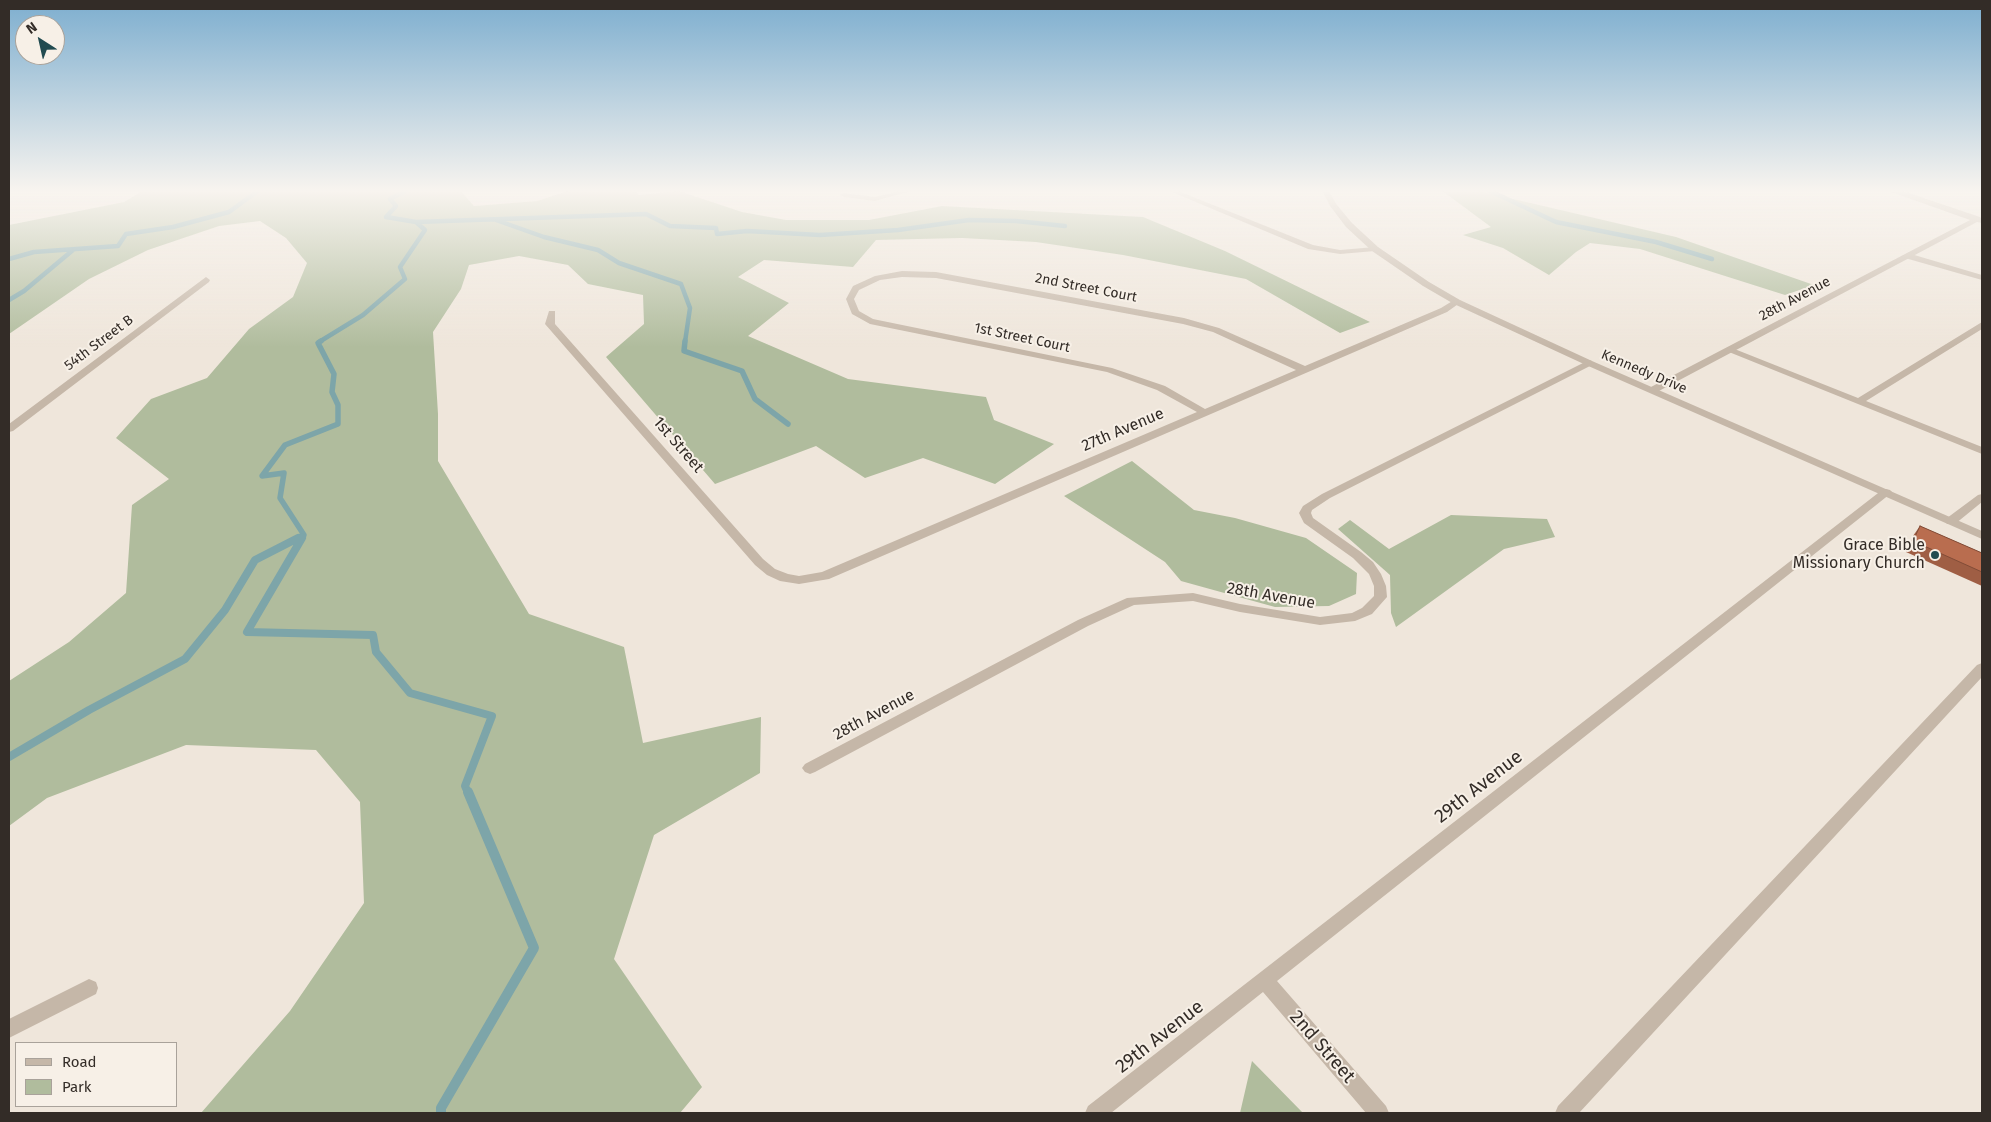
<!DOCTYPE html>
<html>
<head>
<meta charset="utf-8">
<style>
	body { margin:0 }
	#map { position:relative; width:1991px; height:1122px; overflow:hidden; background:#efe6db; font-family:"Fira Sans",sans-serif }
	canvas { display:block }
	.frame { position:absolute; inset:0; border:10px solid #332c27; pointer-events:none }
	.legend { position:absolute; left:15px; top:1042px; width:162px; height:65px; box-sizing:border-box; background:#f7f0e7; border:1px solid #a9a29a; margin:0; padding:6px 9px; list-style:none; font-size:15px; color:#332c27 }
	.legend li { display:flex; align-items:center; gap:10px; height:25px }
	.legend b { width:25px; border:1px solid #a9a29a }
	.north { position:absolute; left:15px; top:15px; width:50px; height:50px; box-sizing:border-box; background:#f7f0e7; border:1px solid #a9a29a; border-radius:50%; rotate:325deg; font-size:14px; font-weight:700; line-height:20px; text-align:center; color:#332c27 }
	.north::after { content:''; display:block; margin:auto; width:18px; height:22px; background:#224b50; clip-path:polygon(50% 0,100% 100%,50% 72%,0 100%) }
</style>
</head>
<body>
<div id="map">
<canvas width="1991" height="1122"></canvas>
<div class="frame"></div>
<ul class="legend">
<li><b style="height:6px;background:#c5b7a8"></b>Road</li>
<li><b style="height:14px;background:#b0bc9d"></b>Park</li>
</ul>
<div class="north">N</div>
</div>
<script>
const ctx = document.querySelector('canvas').getContext('2d');
ctx.lineJoin = 'round';
function paint(path, color) {
  ctx.fillStyle = color;
  ctx.fill(path, 'evenodd');
}
function shape(rows) {
  const path = new Path2D();
  for (const r of rows) {
    path.moveTo(r[0], r[1]);
    for (let i = 2; i < r.length; i += 2) path.lineTo(r[i], r[i + 1]);
  }
  return path;
}
function strokePath(path, color, width, dash) {
  ctx.strokeStyle = color;
  ctx.lineWidth = width;
  ctx.lineCap = dash ? 'butt' : 'round';
  ctx.setLineDash(dash || []);
  ctx.stroke(path);
}
function write(font, color, halo, rows, align = 'center') {
  ctx.font = font + ' "Fira Sans",sans-serif';
  ctx.lineWidth = 4;
  ctx.setLineDash([]);
  ctx.textBaseline = 'middle';
  ctx.strokeStyle = halo;
  ctx.fillStyle = color;
  for (const [text, x, y, turn = 0] of rows) {
    ctx.save();
    ctx.translate(x, y);
    ctx.rotate((+turn || 0) * Math.PI / 180);
    ctx.textAlign = isNaN(turn) ? turn : align;
    if (halo) ctx.strokeText(text, 0, 0);
    ctx.fillText(text, 0, 0);
    ctx.restore();
  }
}
paint(shape([
	[144,190,460,190,474,206,537,201,571,190,633,190,639,195,679,191,742,212,786,220,869,220,942,206,1143,217,1225,251,1370,322,1340,333,1246,279,1123,255,1036,242,962,238,876,240,853,267,764,260,738,277,789,303,748,336,848,379,986,397,994,420,1054,444,995,484,923,458,865,478,816,446,715,484,606,357,644,324,643,295,588,284,568,265,519,256,469,265,461,289,433,332,438,414,438,461,529,614,624,647,643,743,761,717,760,773,654,835,614,959,702,1087,680,1113,201,1113,290,1011,364,903,360,802,316,750,186,745,47,798,9,826,9,681,69,642,126,593,132,505,169,479,116,438,151,399,207,378,249,329,293,297,307,263,286,238,260,221,219,226,148,250,89,279,9,334,9,225,124,202],
	[1441,190,1475,190,1676,237,1814,285,1785,295,1640,249,1590,243,1576,252,1549,275,1503,248,1463,235,1491,227],
	[1132,461,1194,510,1235,518,1306,538,1357,573,1356,594,1329,606,1275,607,1181,581,1165,562,1064,496],
	[1451,515,1547,519,1555,537,1504,549,1396,627,1391,613,1390,575,1338,529,1350,520,1389,549],
	[1252,1061,1303,1113,1240,1113]
]), '#b0bc9d');
strokePath(shape([
	[1488,190,1556,222,1656,242,1712,259],
	[496,220,544,237,598,250,619,263,681,284,690,308,685,342],
	[416,222,646,214,670,226,716,228,717,234,747,231,820,235,898,230,969,220,1016,221,1065,226],
	[9,259,34,252,118,246,126,234,173,227,229,212,259,190],
	[9,300,24,291,73,250],
	[319,342,363,315,405,279,400,267,425,230,416,222,386,217,396,206,390,199,407,190]
]), '#7da5a9', 4.5);
strokePath(shape([
	[685,341,684,351,742,371,755,399,788,424],
	[295,539,303,535],
	[302,539,304,535,280,498,284,473,262,476,285,445,338,424,338,405,332,392,334,374,318,343,321,341]
]), '#7da5a9', 5.5);
strokePath(shape([
	[302,538,247,632,373,635,376,652,410,693,492,716,465,786,468,793],
	[9,757,89,710,185,659,225,610,255,560,298,538]
]), '#7da5a9', 8);
strokePath(shape([
	[441,1113,441,1108,534,948,468,792]
]), '#7da5a9', 10);
paint(shape([
	[1905,254,1911,254,1982,275,1982,280,1905,258,1905,254],
	[1982,322,1982,329,1866,401,1982,447,1982,454,1724,350,1729,347,1732,348,1858,398,1982,322],
	[1982,663,1982,677,1579,1113,1555,1113,1558,1106,1977,665,1982,663]
]), '#c5b7a8');
paint(shape([
	[903,190,914,190,875,201,844,197,840,195,844,193,875,197,903,190],
	[1167,190,1176,190,1313,245,1340,250,1375,247,1379,249,1375,251,1340,254,1308,249,1167,190],
	[1891,190,1900,190,1980,217,1982,219,1982,223,1977,222,1657,392,1649,392,1649,388,1970,220,1891,192,1891,190],
	[902,271,936,272,1184,318,1219,328,1305,366,1441,308,1454,300,1457,299,1461,302,1447,312,829,579,799,584,780,581,767,575,755,565,545,324,549,311,555,311,555,324,763,559,775,569,788,574,799,576,822,572,1197,412,1157,390,1107,372,870,324,852,314,846,299,853,286,875,276,902,271],
	[902,277,936,278,1183,324,1213,332,1296,370,1205,409,1165,386,1112,368,873,319,859,311,854,299,859,290,880,280,902,277],
	[206,277,210,280,209,282,13,431,9,432,9,424,206,277],
	[1589,360,1592,361,1592,365,1330,498,1312,510,1311,513,1313,518,1361,552,1373,562,1381,574,1386,586,1387,597,1372,614,1355,621,1320,625,1240,612,1193,601,1134,605,1088,626,815,772,810,774,805,772,802,768,805,764,1078,620,1127,598,1193,593,1240,604,1320,617,1352,613,1362,608,1374,596,1374,586,1369,574,1353,558,1304,523,1299,513,1303,506,1322,494,1589,360],
	[1886,489,1890,490,1892,492,1890,494,1277,981,1386,1106,1389,1113,1366,1113,1263,992,1111,1113,1085,1113,1088,1106,1882,490,1886,489],
	[1982,494,1982,502,1955,524,1947,524,1945,521,1947,518,1978,495,1982,494],
	[89,979,96,982,98,988,96,994,9,1038,9,1019,89,979]
]), '#c5b7a8');
paint(shape([
	[1322,190,1328,190,1337,205,1352,223,1378,247,1429,282,1460,300,1592,361,1982,531,1982,539,1586,365,1454,304,1423,286,1372,251,1346,227,1330,206,1322,190]
]), '#c5b7a8');
paint(shape([
	[1920,526,1982,553,1982,586,1906,552,1913,536]
]), '#9f5e44');
const building = shape([
	[1920,526,1982,553,1982,572,1913,541,1920,526]
]);
paint(building, '#b96d4f');
strokePath(building, '#824c37', 1);
const sky = ctx.createLinearGradient(0, 0, 0, 347);
sky.addColorStop(0, '#7daecf');
sky.addColorStop(0.55, '#f8f4ef');
sky.addColorStop(1, '#f8f4ef00');
ctx.fillStyle = sky;
ctx.fillRect(0, 0, 1991, 347);
for (const [x, y, r, color] of [
	[1935,555,5,"#224b50"]
]) {
  const dot = new Path2D();
  dot.arc(x, y, r, 0, 2 * Math.PI);
  ctx.fillStyle = color;
  ctx.fill(dot);
  strokePath(dot, '#f7f0e7', 2);
}
write('14px', '#332c27', '#f7f0e7', [
	["2nd Street Court",1086,288,11],
	["28th Avenue",1795,299,-28],
	["1st Street Court",1022,338,12],
	["54th Street B",99,343,-37],
	["Kennedy Drive",1644,372,23]
]);
write('16px', '#332c27', '#f7f0e7', [
	["27th Avenue",1123,430,-23],
	["1st Street",678,445,49],
	["28th Avenue",1271,596,10],
	["28th Avenue",874,715,-28]
]);
write('16px', '#332c27', '#f7f0e7', [
	["Grace Bible",1925,546],
	["Missionary Church",1925,564]
], 'right');
write('19px', '#332c27', '#f7f0e7', [
	["29th Avenue",1479,787,-38],
	["29th Avenue",1160,1037,-38],
	["2nd Street",1322,1047,49]
]);
</script>
</body>
</html>
